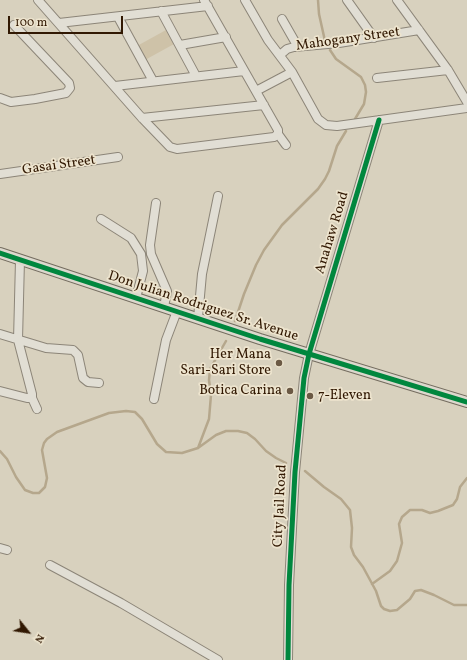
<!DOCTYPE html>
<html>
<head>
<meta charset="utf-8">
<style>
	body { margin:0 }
	#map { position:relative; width:467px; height:660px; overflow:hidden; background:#d8d1be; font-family:Vollkorn,serif }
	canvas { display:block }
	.north { position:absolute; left:8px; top:612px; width:40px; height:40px; -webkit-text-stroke:3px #ede4ce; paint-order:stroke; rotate:120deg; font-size:11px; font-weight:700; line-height:16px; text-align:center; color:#311802 }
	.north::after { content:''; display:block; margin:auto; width:14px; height:18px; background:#311802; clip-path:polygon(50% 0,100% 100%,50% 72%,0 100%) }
	.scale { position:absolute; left:8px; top:16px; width:115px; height:18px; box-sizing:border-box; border:2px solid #311802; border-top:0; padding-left:5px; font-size:12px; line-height:14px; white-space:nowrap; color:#311802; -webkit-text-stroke:3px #ede4ce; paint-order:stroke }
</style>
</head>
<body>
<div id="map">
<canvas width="467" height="660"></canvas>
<div class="north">N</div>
<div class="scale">100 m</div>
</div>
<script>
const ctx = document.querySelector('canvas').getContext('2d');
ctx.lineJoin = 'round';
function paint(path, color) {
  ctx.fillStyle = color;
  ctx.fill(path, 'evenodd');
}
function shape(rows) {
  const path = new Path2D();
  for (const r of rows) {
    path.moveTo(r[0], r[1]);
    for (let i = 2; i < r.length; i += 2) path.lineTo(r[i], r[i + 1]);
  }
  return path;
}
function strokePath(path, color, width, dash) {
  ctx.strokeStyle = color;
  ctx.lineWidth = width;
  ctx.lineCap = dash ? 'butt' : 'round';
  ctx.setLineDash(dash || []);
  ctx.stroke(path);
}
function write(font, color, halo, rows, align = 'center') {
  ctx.font = font + ' Vollkorn,serif';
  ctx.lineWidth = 3.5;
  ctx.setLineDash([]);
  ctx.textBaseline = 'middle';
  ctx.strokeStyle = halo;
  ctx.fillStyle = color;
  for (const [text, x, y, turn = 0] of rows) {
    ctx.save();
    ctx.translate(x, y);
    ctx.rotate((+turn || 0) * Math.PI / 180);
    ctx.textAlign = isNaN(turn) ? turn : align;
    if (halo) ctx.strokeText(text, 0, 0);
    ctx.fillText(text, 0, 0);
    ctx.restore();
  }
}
paint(shape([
	[166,30,174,44,145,60,137,46]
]), '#cec2a8');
strokePath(shape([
	[318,0,319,14,325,41],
	[330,50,336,59,361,77,365,85,366,92,364,104,355,119],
	[235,321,244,294,256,265,264,250,282,225,318,189,325,179,329,171,337,146,346,131],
	[198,448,209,419,211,395,209,380,210,369,226,341],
	[0,451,7,459,16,477,25,490,33,493,39,493,45,487,47,478,42,450,44,443,47,439,57,432,109,413,126,411,135,412,142,419,157,444,166,452,182,453,198,448,216,435,226,431,238,431,247,433,255,439,266,451,276,458,286,463],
	[305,471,324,487,341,499,350,510,352,528,351,547,354,555,363,567,376,591,381,606,384,609,390,611,397,610,410,599,415,591,421,590,434,595,454,605,467,605],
	[372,584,390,571,397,561,402,543,399,524,402,517,410,510,422,510,430,513,438,511,453,505,457,499,460,487,467,478]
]), '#b5a78c', 2.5);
const minor = shape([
	[38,0,142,118,170,147,177,149,274,137,278,134],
	[204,0,278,130,278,134],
	[245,0,268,40,292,72,318,119,326,125,337,126,467,108],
	[347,0,374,38],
	[397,0,448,70,467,102],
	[161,11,196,76],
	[118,17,153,81],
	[282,19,298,47],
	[59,23,208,6],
	[180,45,226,37],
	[280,55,287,49,294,47,339,43,419,30],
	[377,78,448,70],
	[115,86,244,71],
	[256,91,292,72],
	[0,98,11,102,35,99,66,93,70,88,69,83,14,25],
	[142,118,264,105],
	[278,134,286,145],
	[0,174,118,157],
	[156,203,150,245,151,254,167,291,164,307],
	[101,219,131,238,141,254,143,271,136,298],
	[20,260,18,340,32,394,32,398,37,409],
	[198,318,202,274,218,196],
	[0,334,46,348,73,350,78,355,83,378,88,382,99,383],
	[0,391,27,398,32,398],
	[154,399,166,340,177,311],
	[0,548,7,550],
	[50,565,121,603,218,660],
	[288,660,289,585,295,472,304,378,309,354,379,120]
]);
const major = shape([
	[0,253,260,339,467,402]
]);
strokePath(minor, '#8c8578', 10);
strokePath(major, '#746c5f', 12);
strokePath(minor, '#e1ded4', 8);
strokePath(major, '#dcd8cd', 10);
strokePath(shape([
	[0,253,260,339,467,402],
	[288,660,289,585,295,472,304,378,309,354,379,120]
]), '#00873e', 5);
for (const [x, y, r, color] of [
	[279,363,4,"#6b5944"],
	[290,391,4,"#6b5944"],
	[310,396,4,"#6b5944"]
]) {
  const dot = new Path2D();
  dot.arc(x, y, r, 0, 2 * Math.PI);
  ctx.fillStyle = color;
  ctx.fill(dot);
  strokePath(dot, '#ede4ce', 1.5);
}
write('14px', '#311802', '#ede4ce', [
	["Mahogany Street",348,40,-8],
	["Gasai Street",59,166,-8],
	["Anahaw Road",333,233,-73],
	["Don Julian Rodriguez Sr. Avenue",203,307,18],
	["City Jail Road",281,506,-87]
]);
write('14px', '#311802', '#ede4ce', [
	["Her Mana",271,355],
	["Sari-Sari Store",271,371],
	["Botica Carina",282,391],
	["7-Eleven",318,396,"left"]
], 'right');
</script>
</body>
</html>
